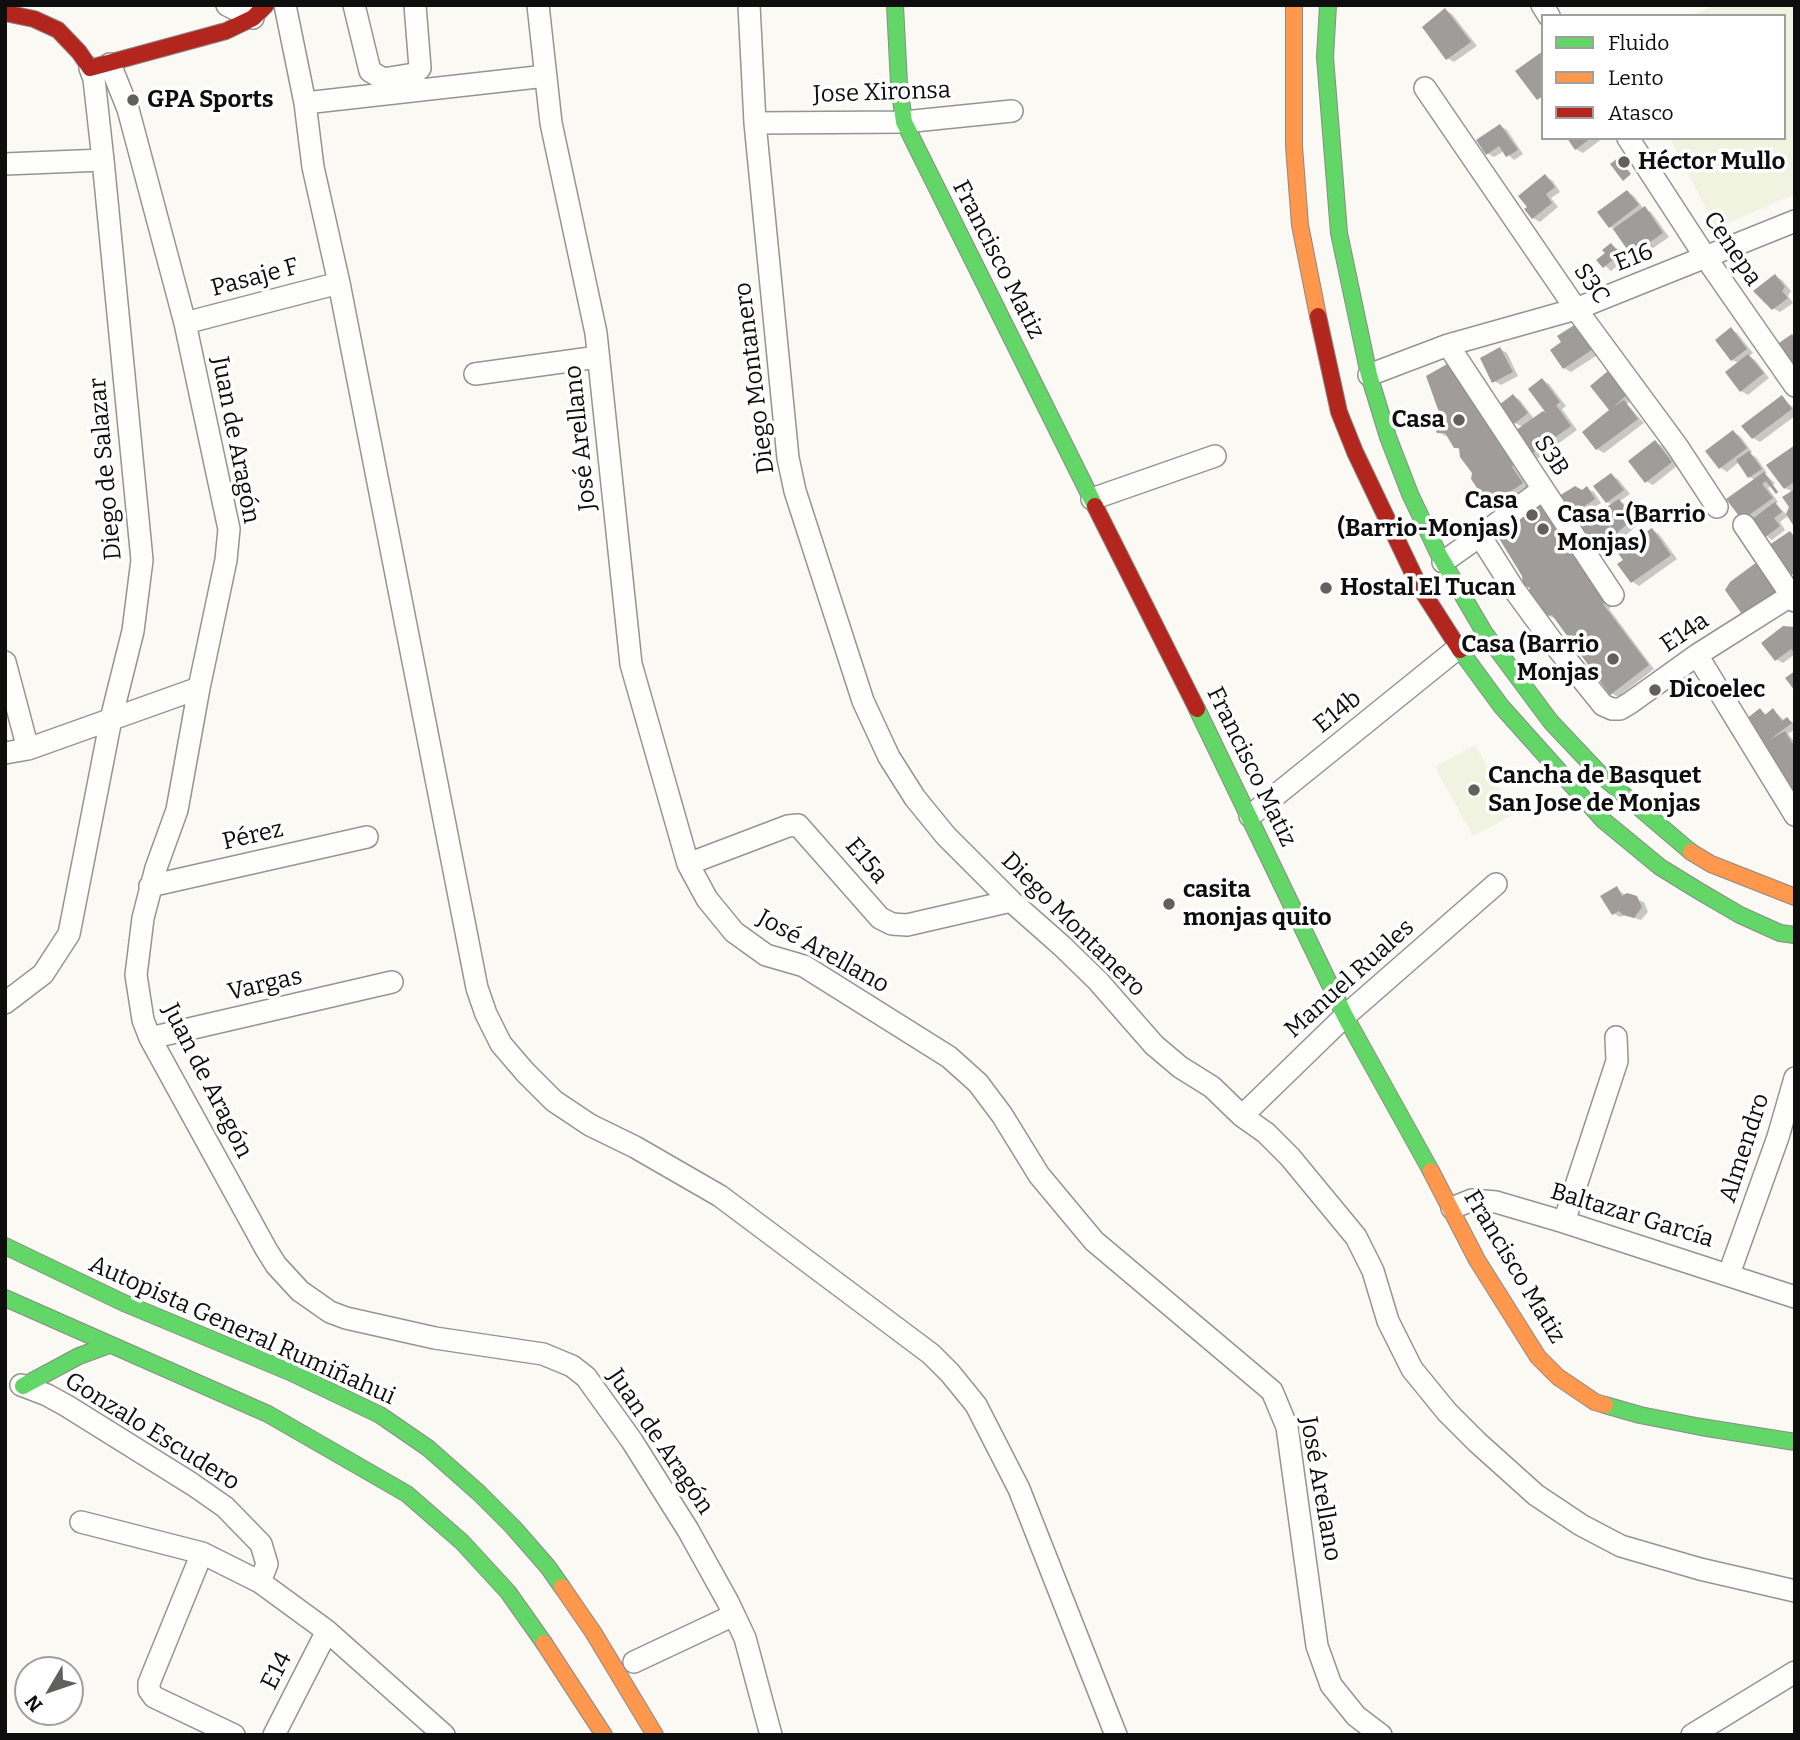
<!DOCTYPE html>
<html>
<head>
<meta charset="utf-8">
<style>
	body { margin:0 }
	#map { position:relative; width:1800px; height:1740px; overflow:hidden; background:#fbf9f4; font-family:Bitter,serif }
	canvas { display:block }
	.frame { position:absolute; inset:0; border:7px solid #0e0e0e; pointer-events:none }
	.legend { position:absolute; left:1541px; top:14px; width:245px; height:126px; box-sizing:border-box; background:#fff; border:2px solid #9f9f9f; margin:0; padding:9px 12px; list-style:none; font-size:21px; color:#0e0e0e }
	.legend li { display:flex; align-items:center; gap:14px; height:35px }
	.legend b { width:35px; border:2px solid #9f9f9f }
	.north { position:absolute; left:14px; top:1656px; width:70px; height:70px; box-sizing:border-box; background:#fff; border:2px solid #9f9f9f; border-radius:50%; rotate:231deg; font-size:19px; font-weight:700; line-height:28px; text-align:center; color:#0e0e0e }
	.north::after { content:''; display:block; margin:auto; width:24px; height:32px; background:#61605e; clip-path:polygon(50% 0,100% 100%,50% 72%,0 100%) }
</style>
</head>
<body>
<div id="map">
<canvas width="1800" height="1740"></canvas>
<div class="frame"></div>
<ul class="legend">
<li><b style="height:9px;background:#63d668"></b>Fluido</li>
<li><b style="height:9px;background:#ff974d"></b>Lento</li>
<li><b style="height:9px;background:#b3261e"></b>Atasco</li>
</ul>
<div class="north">N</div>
</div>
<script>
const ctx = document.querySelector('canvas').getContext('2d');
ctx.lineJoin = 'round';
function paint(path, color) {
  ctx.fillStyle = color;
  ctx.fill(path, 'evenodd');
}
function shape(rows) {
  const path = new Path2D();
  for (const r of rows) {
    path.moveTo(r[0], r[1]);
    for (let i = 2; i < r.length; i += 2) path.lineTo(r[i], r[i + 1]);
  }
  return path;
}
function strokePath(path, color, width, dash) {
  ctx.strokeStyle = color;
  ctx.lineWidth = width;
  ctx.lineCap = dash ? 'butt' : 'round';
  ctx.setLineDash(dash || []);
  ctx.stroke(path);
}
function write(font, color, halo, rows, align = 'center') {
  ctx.font = font + ' Bitter,serif';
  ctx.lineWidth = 7;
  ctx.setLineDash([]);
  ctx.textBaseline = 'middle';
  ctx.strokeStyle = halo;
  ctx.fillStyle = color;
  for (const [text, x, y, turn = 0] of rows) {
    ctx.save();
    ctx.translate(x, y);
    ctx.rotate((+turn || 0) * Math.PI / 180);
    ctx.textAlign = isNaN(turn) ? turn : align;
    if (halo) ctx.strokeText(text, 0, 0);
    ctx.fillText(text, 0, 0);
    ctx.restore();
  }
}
paint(shape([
	[1715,5,1795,5,1795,194,1716,228,1670,138,1784,138,1784,16,1690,16],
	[1475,745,1514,814,1473,836,1435,767]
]), '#eff3df');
paint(shape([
	[1445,10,1452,14,1477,46,1454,62,1447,58],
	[1500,126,1507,130,1523,154,1514,160,1504,151,1494,157,1487,153],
	[1569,138,1603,138,1583,153,1576,149],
	[1545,177,1552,180,1560,192,1551,198,1558,207,1540,222,1533,218],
	[1627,192,1634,196,1644,209,1651,212,1669,237,1639,258,1633,254,1616,230,1610,227],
	[1611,245,1618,249,1626,259,1611,271,1599,260,1607,253],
	[1775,276,1782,280,1791,291,1788,296,1793,303,1780,312,1773,308],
	[1576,326,1599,354,1571,372,1564,368,1564,342],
	[1731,330,1737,333,1753,353,1749,356,1755,360,1769,378,1748,395,1741,391,1739,363,1732,360],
	[1500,349,1507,353,1518,376,1501,385,1494,381],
	[1608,373,1615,377,1633,399,1627,404,1644,423,1604,453,1597,449,1584,432,1612,410],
	[1542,380,1549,384,1566,406,1562,409,1577,430,1537,459,1531,455,1523,427,1515,423,1513,396,1520,400,1534,419,1546,410],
	[1782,398,1795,409,1795,416,1760,442,1753,438],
	[1432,418,1523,463,1518,471,1529,488,1497,508,1490,504,1461,450,1455,447,1448,434,1445,436,1439,432],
	[1733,432,1740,436,1752,452,1750,454,1756,457,1767,473,1765,474,1775,483,1768,488,1778,502,1776,504,1787,515,1793,492,1785,488,1795,447,1795,524,1789,515,1780,522,1785,530,1772,540,1743,519,1755,480,1750,477,1739,462,1727,472,1721,468],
	[1655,442,1662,446,1677,466,1653,485,1646,481],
	[1611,475,1618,479,1630,494,1620,501,1626,505,1634,516,1636,514,1646,522,1640,523,1606,552,1599,548,1613,505,1607,502],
	[1587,489,1594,492,1601,503,1579,517,1573,514],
	[1528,506,1600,586,1613,605,1609,609,1654,669,1618,697,1611,693,1556,619,1547,615],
	[1652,530,1659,534,1677,559,1639,586,1633,582,1620,564],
	[1795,629,1795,654,1783,663,1776,659],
	[1760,710,1767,715,1773,710,1785,721,1787,719,1795,724,1795,729,1788,734,1795,742,1786,776,1777,772],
	[1617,888,1626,896,1644,902,1648,912,1641,920,1625,915,1620,917,1613,913]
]), '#0003');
paint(shape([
	[1445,8,1471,42,1446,60,1422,27],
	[1543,51,1543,96,1537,100,1515,71],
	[1500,124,1518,150,1506,157,1499,146,1486,155,1476,140],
	[1567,138,1591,138,1575,150],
	[1618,158,1631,174,1623,181,1610,164],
	[1545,174,1555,187,1546,194,1552,203,1532,219,1524,209,1527,207,1518,196],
	[1627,190,1639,205,1609,228,1597,212],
	[1645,206,1663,233,1631,255,1613,229],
	[1611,243,1620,254,1603,268,1596,260,1605,253,1602,250],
	[1775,274,1785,287,1782,291,1788,298,1772,310,1753,291],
	[1576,324,1593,349,1563,369,1550,350,1561,342,1557,336],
	[1731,327,1747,349,1731,361,1715,340],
	[1792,334,1795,338,1795,363,1788,368,1773,347],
	[1500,347,1513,372,1492,383,1480,358],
	[1748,354,1764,373,1740,392,1725,372],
	[1449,363,1517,459,1512,467,1523,483,1489,506,1471,479,1472,473,1460,457,1459,448,1454,448,1445,433,1437,433,1429,416,1440,415,1426,376],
	[1608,371,1628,394,1613,407,1624,400,1638,419,1596,450,1582,432,1609,410,1590,386],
	[1542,378,1560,402,1556,405,1571,426,1529,456,1512,433,1543,411,1546,413,1528,389],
	[1513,394,1528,413,1514,424,1499,405],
	[1782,395,1792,409,1752,439,1741,426],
	[1733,430,1747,448,1719,469,1705,451],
	[1655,440,1672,462,1645,483,1628,461],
	[1795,445,1795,481,1784,489,1766,465],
	[1749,451,1762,469,1748,478,1736,460],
	[1764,472,1778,492,1776,494,1766,481,1762,484,1773,498,1742,520,1726,499],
	[1611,473,1624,490,1606,503,1593,486],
	[1575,486,1582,490,1587,486,1595,499,1571,515,1559,496],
	[1795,489,1795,528,1786,514,1789,507,1782,497],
	[1619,499,1631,516,1636,512,1641,519,1632,520,1598,549,1581,528,1594,515],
	[1538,500,1588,572,1586,575,1590,580,1593,580,1608,601,1603,604,1649,665,1610,695,1552,615,1546,616,1534,597,1528,592,1530,588,1523,585,1522,576,1494,530],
	[1775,502,1782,512,1774,518,1780,526,1764,538,1751,520],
	[1652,528,1671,555,1631,583,1617,564,1623,560,1617,552],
	[1790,531,1795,538,1795,573,1790,576,1769,545],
	[1757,562,1779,593,1744,617,1725,590,1730,582],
	[1783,626,1795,627,1795,654,1791,649,1775,661,1761,643],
	[1795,671,1795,691,1785,678],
	[1760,708,1765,715,1773,708,1782,721,1787,717,1792,723,1769,740,1785,731,1792,743,1795,742,1795,794,1782,772,1776,773,1745,720],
	[1617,886,1622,896,1627,893,1637,896,1642,907,1634,918,1623,915,1619,911,1612,915,1600,896]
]), '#9f9c99');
const street = shape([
	[227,5,253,18],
	[285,5,305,103,313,167,339,283,477,988,486,1014,501,1044,525,1072,554,1101,590,1125,635,1147,720,1196,931,1354,950,1373,976,1405,1019,1489,1116,1735],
	[354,5,370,71,383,79,414,74,420,68,415,5],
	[538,5,551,123,596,333,631,664,688,864,707,899,734,932,766,955,804,966,949,1057,978,1083,1002,1115,1039,1175,1094,1241,1272,1391,1287,1427,1317,1646,1331,1685,1356,1716,1381,1735],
	[749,5,755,123,788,458,795,491,863,701,889,757,915,798,946,836,1011,901,1062,946,1098,981,1154,1045,1180,1067,1212,1087,1242,1116,1266,1133,1290,1157,1356,1237,1373,1271,1388,1321,1412,1369,1447,1412,1477,1442,1536,1495,1581,1525,1621,1546,1700,1569,1795,1591],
	[1542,5,1549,16],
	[110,64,128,109,185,323,229,529,226,560,199,688,177,810,156,868,143,918,136,975,143,1020,150,1038,266,1249,276,1265,300,1291,330,1312,346,1318,435,1338,543,1354,572,1366,586,1377,632,1441,688,1530,728,1602,745,1638,771,1735],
	[1425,88,1576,309,1677,446,1717,507],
	[305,103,546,76],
	[755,123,904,122,1012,111],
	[1628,138,1706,258,1795,386],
	[5,164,103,160],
	[185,323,339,283],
	[1448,345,1613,595],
	[475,374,598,357],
	[1369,375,1448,345,1576,309,1795,221],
	[1092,499,1215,456],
	[1744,525,1795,601],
	[1480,536,1542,490],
	[1443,562,1480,536,1513,588,1554,644,1603,705,1612,709,1620,709,1630,703,1697,655,1795,593],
	[1697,655,1795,815],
	[5,662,28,749],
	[5,753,28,749,199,688],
	[1250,816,1458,648],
	[688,864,788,826,798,825,880,918,892,924,907,925,1011,901],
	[150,886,367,837],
	[5,1003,43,974,69,934,111,719,133,631,142,560,103,160,94,79,90,68],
	[150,1038,392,982],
	[1242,1116,1345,1016,1496,884],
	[1452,1208,1472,1200,1496,1202,1564,1222,1795,1297],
	[1564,1222,1617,1061,1616,1037],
	[1729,1274,1778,1137,1795,1078],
	[21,1385,47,1395,67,1406,192,1484,225,1507,261,1544,267,1564,260,1582],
	[81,1522,202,1553,260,1582,327,1631,444,1735],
	[202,1553,149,1683,149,1690,154,1697,234,1735],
	[634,1662,734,1615],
	[274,1735,327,1631],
	[1692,1735,1795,1672]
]);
const fast = shape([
	[895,5,899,84,904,122,1095,506],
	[1328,5,1325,57,1339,233,1369,375,1388,437,1410,494,1439,555,1484,632,1551,722,1603,777,1691,852],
	[1460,650,1501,706,1603,820,1660,867,1699,891,1740,915,1780,933,1795,935],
	[1197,709,1345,1016,1431,1171],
	[5,1246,124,1303,290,1372,380,1415,428,1448,479,1493,513,1527,548,1567,562,1587],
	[5,1298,268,1414,407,1494,462,1542,508,1592,544,1643],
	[23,1386,79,1356,109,1345],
	[1605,1405,1640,1415,1701,1427,1795,1442]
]);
const slow = shape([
	[1294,5,1294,146,1300,225,1318,316],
	[1691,852,1711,864,1795,897],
	[1431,1171,1477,1260,1538,1357,1558,1377,1595,1402,1605,1405],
	[562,1587,593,1632,655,1735],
	[544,1643,604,1735]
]);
const jam = shape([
	[5,13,34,19,58,30,79,52,90,68,226,31,253,18,266,5],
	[1318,316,1339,412,1355,452,1419,586,1460,650],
	[1095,506,1197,709]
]);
strokePath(street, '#959492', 24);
strokePath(fast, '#8b8a88', 18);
strokePath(slow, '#8b8a88', 18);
strokePath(jam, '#8b8a88', 18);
strokePath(street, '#fefefd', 21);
strokePath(fast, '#63d668', 16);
strokePath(slow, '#ff974d', 16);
strokePath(jam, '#b3261e', 16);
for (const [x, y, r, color] of [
	[133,100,7,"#61605e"],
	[1624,162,7,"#61605e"],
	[1459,420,7,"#61605e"],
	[1532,515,7,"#61605e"],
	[1543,529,7,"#61605e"],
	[1326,588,7,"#61605e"],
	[1613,659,7,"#61605e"],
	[1655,690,7,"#61605e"],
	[1474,790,7,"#61605e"],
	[1169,904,7,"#61605e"]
]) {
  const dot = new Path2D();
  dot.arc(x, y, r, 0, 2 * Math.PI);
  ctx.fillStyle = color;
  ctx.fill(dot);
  strokePath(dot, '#fff', 2.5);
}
write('24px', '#0e0e0e', '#fff', [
	["Jose Xironsa",882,93,-2],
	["Cenepa",1732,249,56],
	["E16",1634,258,-21],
	["Francisco Matiz",998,260,63],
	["Pasaje F",255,278,-15],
	["S3C",1591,284,55],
	["Diego Montanero",755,378,-97],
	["José Arellano",581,438,-96],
	["Juan de Aragón",235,440,79],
	["S3B",1551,456,57],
	["Diego de Salazar",106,469,-95],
	["E14a",1685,633,-34],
	["E14b",1338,712,-39],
	["Francisco Matiz",1251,767,64],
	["Pérez",253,836,-13],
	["E15a",866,861,50],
	["Diego Montanero",1073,925,45],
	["José Arellano",823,952,29],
	["Manuel Ruales",1350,979,-42],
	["Vargas",265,985,-13],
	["Juan de Aragón",207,1081,63],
	["Almendro",1745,1148,-72],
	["Baltazar García",1632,1216,17],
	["Francisco Matiz",1514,1267,59],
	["Autopista General Rumiñahui",242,1331,24],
	["Gonzalo Escudero",152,1432,32],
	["Juan de Aragón",660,1442,56],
	["José Arellano",1320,1489,80],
	["E14",277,1671,-63]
]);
write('bold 24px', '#0e0e0e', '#fff', [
	["GPA Sports",147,100],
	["Héctor Mullo",1638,162],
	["Casa",1445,420,"right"],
	["Casa",1518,501,"right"],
	["(Barrio-Monjas)",1518,529,"right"],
	["Casa -(Barrio",1557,515],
	["Monjas)",1557,543],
	["Hostal El Tucan",1340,588],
	["Casa (Barrio",1599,645,"right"],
	["Monjas",1599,673,"right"],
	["Dicoelec",1669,690],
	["Cancha de Basquet",1488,776],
	["San Jose de Monjas",1488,804],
	["casita",1183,890],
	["monjas quito",1183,918]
], 'left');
</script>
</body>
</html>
